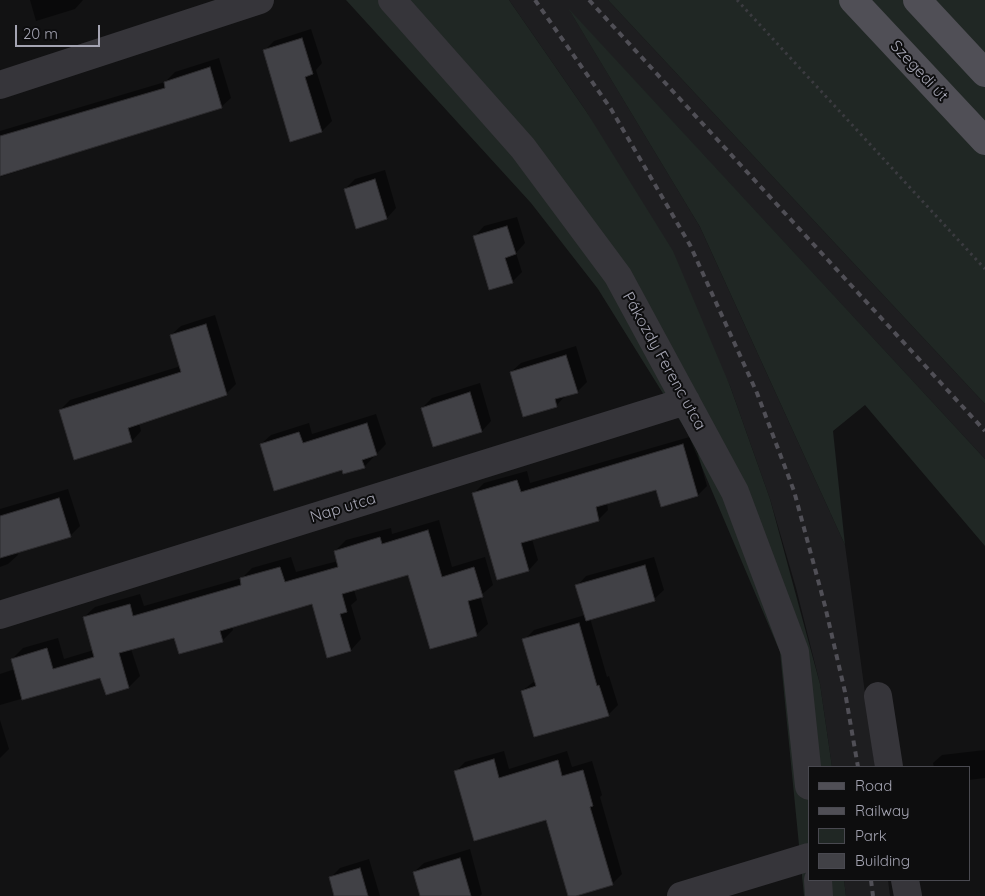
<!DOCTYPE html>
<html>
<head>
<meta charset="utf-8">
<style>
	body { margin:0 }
	#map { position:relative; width:985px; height:896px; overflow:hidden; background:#121213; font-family:Quicksand,sans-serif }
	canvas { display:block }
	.legend { position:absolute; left:808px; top:766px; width:162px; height:115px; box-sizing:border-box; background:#0d0d0e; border:1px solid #494950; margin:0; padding:6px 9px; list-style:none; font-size:15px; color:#a4a4b2 }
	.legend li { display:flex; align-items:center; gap:10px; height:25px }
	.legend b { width:25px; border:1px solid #494950 }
	.scale { position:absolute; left:15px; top:25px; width:85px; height:22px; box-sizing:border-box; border:2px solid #a4a4b2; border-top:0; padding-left:6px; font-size:15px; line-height:18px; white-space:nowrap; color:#a4a4b2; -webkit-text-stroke:4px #0d0d0e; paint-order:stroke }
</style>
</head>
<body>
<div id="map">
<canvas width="985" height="896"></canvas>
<ul class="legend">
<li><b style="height:6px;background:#504f56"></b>Road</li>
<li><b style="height:6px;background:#504f56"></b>Railway</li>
<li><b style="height:14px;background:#202724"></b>Park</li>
<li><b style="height:14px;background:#414146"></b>Building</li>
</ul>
<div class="scale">20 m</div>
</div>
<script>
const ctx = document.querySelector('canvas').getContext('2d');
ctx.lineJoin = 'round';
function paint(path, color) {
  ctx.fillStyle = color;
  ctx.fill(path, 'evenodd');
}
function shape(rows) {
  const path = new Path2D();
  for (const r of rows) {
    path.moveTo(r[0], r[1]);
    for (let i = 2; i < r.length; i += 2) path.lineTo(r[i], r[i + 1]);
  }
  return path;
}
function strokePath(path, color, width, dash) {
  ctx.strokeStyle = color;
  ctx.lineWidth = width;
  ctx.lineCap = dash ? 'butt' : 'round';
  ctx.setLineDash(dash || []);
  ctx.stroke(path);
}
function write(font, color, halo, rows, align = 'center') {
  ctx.font = font + ' Quicksand,sans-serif';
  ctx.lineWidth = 4;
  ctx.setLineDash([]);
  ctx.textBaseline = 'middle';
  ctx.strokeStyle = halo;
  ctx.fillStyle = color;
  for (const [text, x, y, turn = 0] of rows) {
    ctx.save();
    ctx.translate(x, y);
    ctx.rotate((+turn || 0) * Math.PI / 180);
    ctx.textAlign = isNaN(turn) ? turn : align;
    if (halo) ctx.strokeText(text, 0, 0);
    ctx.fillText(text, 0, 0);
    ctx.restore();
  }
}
paint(shape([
	[509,0,608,0,985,404,985,459,570,11,700,227,845,545,875,767,832,767,820,684,796,588,770,499,730,386,586,111],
	[844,880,888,880,890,896,846,896]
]), '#1e1e20');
paint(shape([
	[346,0,509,0,586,111,673,251,730,386,770,499,820,684,832,767,809,767,809,880,844,880,846,896,804,896,780,652,687,432,598,289,531,203],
	[608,0,985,0,985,404],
	[568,8,985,459,985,546,865,405,833,431,845,545,700,227]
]), '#202724');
paint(shape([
	[30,0,83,0,75,9,36,21],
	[311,29,322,63,316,70,332,121,322,131,291,140,264,51,274,41],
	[219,58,231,98,221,107,0,177,0,131,165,82,175,72],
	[385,170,396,208,387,218,345,189,355,179],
	[517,217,525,243,516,253,522,272,512,282,475,236,484,226],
	[215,315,236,384,226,394,139,423,141,431,132,441,60,410,70,400,181,366,171,335,181,326],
	[576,346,587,382,577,392,566,395,556,406,511,372,521,363],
	[480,383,491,421,482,431,434,445,422,408,432,398],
	[376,414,386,444,364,467,342,468,261,444,271,435,309,423,312,434],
	[693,436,707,486,698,495,657,489,607,503,608,510,599,519,532,539,538,560,529,570,498,578,474,493,484,483,527,471,530,483],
	[68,489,80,526,70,536,17,552,18,555,8,564,0,567,0,509],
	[439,520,452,567,485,557,493,585,480,596,488,624,477,634,431,648,409,574,354,590,357,600,351,605,361,639,351,650,312,603,232,626,233,630,222,641,175,636,131,649,140,676,129,687,106,694,101,676,0,705,0,674,15,669,12,659,23,648,58,638,64,659,94,650,84,617,95,607,140,594,144,606,242,578,252,568,291,557,296,572,338,561,335,551,346,540,391,528,392,534],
	[654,557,664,590,654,599,590,618,607,677,609,676,618,705,608,715,522,691,536,680,524,640,534,630,585,615,577,586,586,576],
	[0,720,9,749,0,758],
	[985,750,985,778,969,780,969,767,934,767,933,763,942,755],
	[504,751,509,769,567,751,572,767,592,761,602,795,600,797,622,874,612,884,569,896,547,818,456,771,465,762],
	[470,849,482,894,480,896,421,896,414,872,424,863],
	[369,859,380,896,336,896,330,878,340,868]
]), '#0007');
const building = shape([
	[302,38,313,74,305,77,322,132,290,142,263,50,302,38],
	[210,67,222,108,0,176,0,136,165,88,164,82,210,67],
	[375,179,387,219,356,229,344,189,375,179],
	[507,226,516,254,505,258,513,283,489,290,473,236,507,226],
	[206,324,227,395,128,428,132,442,74,460,59,410,181,372,170,335,206,324],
	[566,355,578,393,555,399,557,407,523,417,510,372,566,355],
	[470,392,482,432,433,447,421,408,470,392],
	[367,423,377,455,362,460,365,468,343,474,342,470,274,491,260,444,299,432,303,443,367,423],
	[683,444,698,496,661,507,656,490,596,507,599,521,521,543,529,571,497,580,472,493,517,480,521,492,683,444],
	[59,498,71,537,0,558,0,516,59,498],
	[428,530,442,577,474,567,483,597,468,601,477,636,430,649,408,575,342,594,347,612,340,614,351,651,327,658,312,604,220,631,223,642,179,654,174,638,119,653,129,688,106,695,100,678,22,700,11,659,47,648,53,669,94,657,83,617,130,604,133,616,241,585,240,578,280,567,285,582,338,567,334,551,380,537,382,544,428,530],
	[645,565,655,601,586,621,575,585,645,565],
	[579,623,597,686,599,685,609,716,534,737,521,691,536,686,522,639,579,623],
	[494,759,499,778,558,760,562,776,583,770,593,806,590,807,613,885,576,896,568,896,546,820,474,841,454,771,494,759],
	[460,858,471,896,420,896,413,872,460,858],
	[360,868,368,896,334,896,329,877,360,868]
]);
paint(building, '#414146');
strokePath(building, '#2d2c2f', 1);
strokePath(shape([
	[737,0,985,269]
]), '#3b3b40', 3, [2.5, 4]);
strokePath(shape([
	[392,0,523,148,618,276,735,492,795,652,809,786],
	[0,85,260,0],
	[0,615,686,401],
	[878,696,889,767],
	[818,880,819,896],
	[905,880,908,896],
	[681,896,809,857]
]), '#36353a', 28);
strokePath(shape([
	[853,0,985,141],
	[917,0,985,73]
]), '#504f56', 28);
strokePath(shape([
	[535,0,611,109,690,245,757,393,794,491,825,606,845,692,858,767],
	[589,0,985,431],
	[871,880,873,896]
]), '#504f56', 4, [6, 5]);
write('16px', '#a4a4b2', '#0d0d0e', [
	["Szegedi út",919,71,47],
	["Pákozdy Ferenc utca",664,361,61],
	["Nap utca",343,508,-17]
]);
</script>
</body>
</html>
